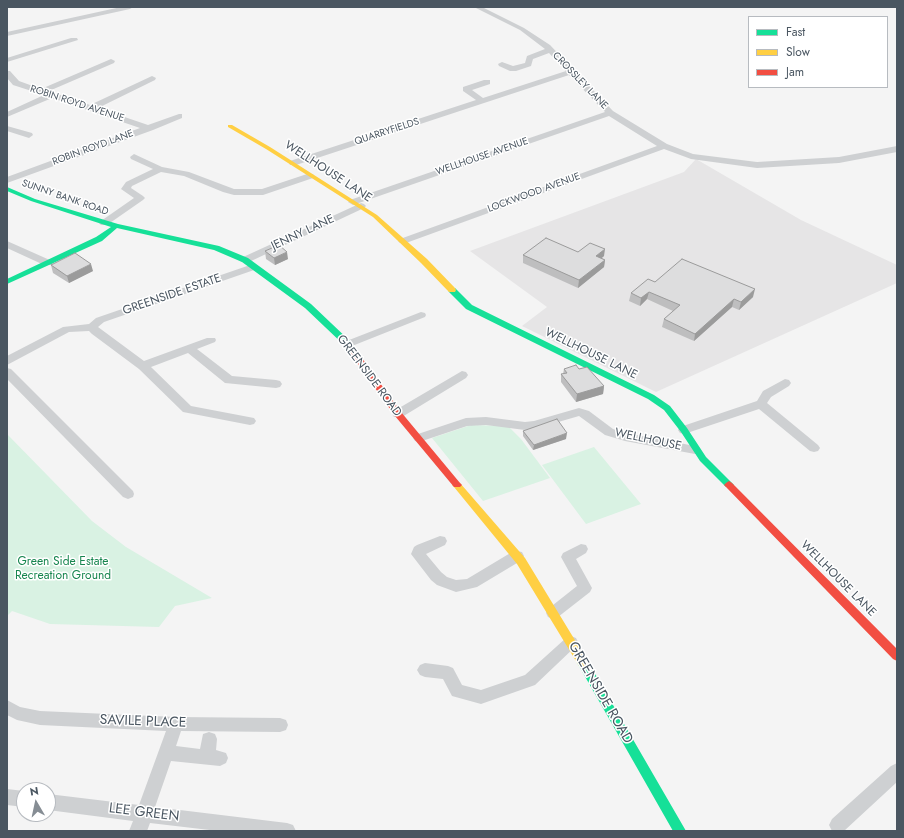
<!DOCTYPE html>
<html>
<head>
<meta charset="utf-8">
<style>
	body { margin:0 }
	#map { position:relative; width:904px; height:838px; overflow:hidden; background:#f4f4f4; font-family:Jost,sans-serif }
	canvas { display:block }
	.frame { position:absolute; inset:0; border:8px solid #4a5661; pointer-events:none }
	.legend { position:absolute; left:748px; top:16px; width:140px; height:72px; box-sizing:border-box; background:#fff; border:1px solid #b7bbc0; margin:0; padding:5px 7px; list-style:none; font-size:12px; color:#4a5661 }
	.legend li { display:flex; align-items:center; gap:8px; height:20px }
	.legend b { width:20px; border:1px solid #b7bbc0 }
	.north { position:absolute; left:16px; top:782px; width:40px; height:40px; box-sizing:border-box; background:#fff; border:1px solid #b7bbc0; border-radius:50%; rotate:351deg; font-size:11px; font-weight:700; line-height:16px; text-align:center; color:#4a5661 }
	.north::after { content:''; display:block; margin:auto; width:14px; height:18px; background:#868d94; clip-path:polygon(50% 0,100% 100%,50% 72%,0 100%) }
</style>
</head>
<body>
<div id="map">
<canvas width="904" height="838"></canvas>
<div class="frame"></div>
<ul class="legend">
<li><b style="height:5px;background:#16e098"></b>Fast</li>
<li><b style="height:5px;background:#ffcf43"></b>Slow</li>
<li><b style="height:5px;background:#f24e42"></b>Jam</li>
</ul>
<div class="north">N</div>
</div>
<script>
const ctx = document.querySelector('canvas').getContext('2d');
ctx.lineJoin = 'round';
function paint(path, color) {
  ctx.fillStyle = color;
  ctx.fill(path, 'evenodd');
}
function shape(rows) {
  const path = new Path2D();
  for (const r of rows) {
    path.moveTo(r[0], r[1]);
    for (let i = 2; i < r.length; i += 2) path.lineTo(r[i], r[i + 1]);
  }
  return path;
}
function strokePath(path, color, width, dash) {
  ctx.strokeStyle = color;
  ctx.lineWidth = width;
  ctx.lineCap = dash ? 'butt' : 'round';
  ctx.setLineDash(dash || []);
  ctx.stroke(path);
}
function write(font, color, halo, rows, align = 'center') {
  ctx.font = font + ' Jost,sans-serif';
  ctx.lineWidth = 3;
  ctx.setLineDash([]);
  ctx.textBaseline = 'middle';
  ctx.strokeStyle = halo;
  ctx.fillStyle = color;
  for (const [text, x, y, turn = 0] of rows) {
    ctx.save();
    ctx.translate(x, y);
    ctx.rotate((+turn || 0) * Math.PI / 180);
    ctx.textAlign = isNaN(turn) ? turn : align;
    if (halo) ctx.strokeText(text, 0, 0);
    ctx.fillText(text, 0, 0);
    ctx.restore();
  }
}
paint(shape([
	[696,159,801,220,897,265,897,283,656,392,522,326,547,307,470,251,684,172]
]), '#e6e5e6');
paint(shape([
	[471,425,508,426,521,439,550,478,483,501,432,438],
	[7,434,92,521,126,547,212,598,175,606,159,627,50,624,12,611,7,616],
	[594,447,641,504,586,524,542,465]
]), '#d9f2e3');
paint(shape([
	[121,7,133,7,130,9,7,36,7,32,121,7],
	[474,7,482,7,524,28,550,45,613,111,667,144,693,154,757,162,839,157,897,146,897,152,839,163,757,168,691,159,664,149,406,243,400,243,398,241,400,239,657,146,609,116,356,204,353,205,348,202,350,200,605,112,569,75,296,165,290,165,289,163,290,161,476,100,463,91,463,87,484,80,490,80,490,84,472,90,483,98,566,71,549,53,533,59,531,66,516,71,510,71,499,66,498,64,502,62,513,66,525,63,527,56,545,49,520,30,474,7],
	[71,38,77,38,78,40,7,62,7,58,71,38],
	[111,59,115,61,114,63,49,91,90,105,152,76,156,78,155,80,98,108,148,125,179,114,182,114,182,118,153,130,7,183,7,177,140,128,52,98,7,117,7,112,44,95,13,85,7,78,7,71,10,71,19,81,41,89,111,59],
	[7,126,32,133,33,135,29,138,7,131,7,126],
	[134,154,162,167,189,172,234,189,262,189,307,174,313,174,314,176,313,178,263,195,234,195,223,192,184,176,161,172,132,186,131,188,143,196,145,198,143,200,107,225,101,225,99,223,101,221,134,198,121,189,126,182,153,169,131,159,130,157,134,154],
	[361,203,364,204,366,206,364,208,249,262,241,262,240,260,241,258,361,203],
	[7,241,52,261,53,263,52,265,44,265,7,248,7,241],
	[253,264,258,267,257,269,104,322,98,327,144,361,207,338,215,338,216,340,215,342,197,349,232,376,276,380,280,381,282,384,280,387,276,388,225,383,188,353,151,367,191,406,254,418,256,421,254,424,250,425,183,412,139,369,92,334,89,331,69,332,7,365,7,356,63,327,89,324,96,318,253,264],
	[421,312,425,313,426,315,425,317,352,346,348,347,344,346,342,344,344,342,421,312],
	[7,368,11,369,133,491,134,494,133,497,128,499,123,497,7,379,7,368],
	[462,371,466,372,468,375,466,378,402,417,394,417,392,414,394,411,462,371],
	[785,379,789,380,791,383,789,386,771,397,767,403,818,445,820,448,818,451,814,452,810,451,759,409,684,434,680,433,678,430,680,427,757,401,763,391,785,379],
	[579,408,589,411,613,429,626,433,695,446,699,447,701,450,699,453,695,454,625,441,605,435,579,416,534,429,525,430,486,425,467,426,419,442,415,441,413,438,415,435,466,418,486,417,525,422,534,421,579,408],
	[440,536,445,537,447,541,445,545,426,554,441,572,447,577,456,580,467,579,512,552,517,551,522,552,524,556,522,560,477,587,456,592,437,585,431,580,411,554,414,547,417,545,440,536],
	[581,544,586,545,588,549,586,553,576,559,592,588,590,592,558,617,553,619,548,617,546,613,548,609,577,586,561,557,563,553,581,544],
	[571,636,576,638,578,642,576,646,535,685,481,704,452,696,443,679,425,677,420,675,417,670,420,665,425,663,448,666,453,668,462,685,481,690,525,675,566,638,571,636],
	[7,700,20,707,40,711,176,717,280,718,286,720,288,725,286,730,280,732,181,731,176,746,200,749,203,734,209,732,215,734,217,739,216,750,226,753,228,758,226,763,220,766,171,761,155,807,287,823,293,825,296,831,218,831,150,823,147,831,129,831,133,821,48,810,48,794,139,805,166,731,40,725,17,720,7,715,7,700],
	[897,763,897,782,844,831,832,831,829,825,832,819,891,766,897,763],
	[7,789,24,791,24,807,7,805,7,789]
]), '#ced0d2');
paint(shape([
	[7,187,35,199,118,224,219,246,248,258,311,304,351,342,358,353,354,356,351,355,345,346,305,308,242,262,214,250,117,228,102,241,7,284,7,279,96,237,111,227,31,201,7,191,7,187],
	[449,288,455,288,472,305,654,395,670,406,687,428,706,457,734,485,732,487,726,487,700,461,681,432,664,410,648,399,466,309,449,292,448,290,449,288],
	[583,658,587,660,686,831,673,831,579,666,577,663,579,660,583,658]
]), '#16e098');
paint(shape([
	[228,125,232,125,270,147,377,215,427,259,455,288,456,290,455,292,449,292,421,263,373,217,266,149,228,127,228,125],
	[457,481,460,483,525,558,587,660,589,663,587,666,583,668,579,666,517,564,454,487,452,485,454,483,457,481]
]), '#ffcf43');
paint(shape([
	[354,350,357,351,401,412,460,483,462,485,460,487,454,487,395,416,350,353,354,350],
	[729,481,732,483,897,649,897,661,893,659,726,487,724,485,726,483,729,481]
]), '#f24e42');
paint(shape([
	[265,251,288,259,275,265,266,259],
	[578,252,604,256,602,258,605,260,604,267,578,288,523,263,523,255],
	[51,265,93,271,69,283,53,273],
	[655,282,753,297,739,310,732,307,694,341,662,327,664,319,673,311,647,299,640,306,629,301,631,293],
	[564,369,579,369,604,386,603,394,576,402,561,382,561,374,563,374],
	[523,431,566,439,533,450,523,436]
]), '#bebebf');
paint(shape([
	[605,249,604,256,595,263,596,256],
	[287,252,288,259,275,265,274,258],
	[605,260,604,267,578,288,579,280],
	[91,264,93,271,69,283,67,276],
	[755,289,753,297,739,310,741,302],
	[649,292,647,299,640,306,641,298],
	[734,299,732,307,694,341,695,334],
	[604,386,603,394,576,402,577,394],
	[567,433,566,439,533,450,534,445]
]), '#9b9b9b');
const building = shape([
	[546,238,578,252,590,243,605,249,596,256,605,260,579,280,523,255,546,238],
	[279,245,287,252,274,258,265,251,279,245],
	[75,253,91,264,67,276,51,265,75,253],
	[682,259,755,289,741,302,734,299,695,334,664,319,680,305,649,292,641,298,631,293,648,279,655,282,682,259],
	[576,365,579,369,587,367,604,386,577,394,561,374,567,373,564,369,576,365],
	[557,419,567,433,534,445,523,431,557,419]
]);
paint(building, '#ddddde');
strokePath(building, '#9b9b9b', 1);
write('10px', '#4a5661', '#fff', [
	["CROSSLEY LANE",580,81,46],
	["ROBIN ROYD AVENUE",77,104,18],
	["QUARRYFIELDS",387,132,-18],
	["ROBIN ROYD LANE",93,148,-20],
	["WELLHOUSE AVENUE",482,157,-19],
	["LOCKWOOD AVENUE",534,193,-20],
	["SUNNY BANK ROAD",65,198,19]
]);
write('12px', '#4a5661', '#fff', [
	["WELLHOUSE LANE",328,172,33],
	["JENNY LANE",303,233,-25],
	["GREENSIDE ESTATE",172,295,-19],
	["WELLHOUSE LANE",591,354,26],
	["GREENSIDE ROAD",369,376,53],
	["WELLHOUSE",648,440,12],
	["WELLHOUSE LANE",838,579,45]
]);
write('12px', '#17864f', '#fff', [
	["Green Side Estate",63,562],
	["Recreation Ground",63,576]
]);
write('14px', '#4a5661', '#fff', [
	["GREENSIDE ROAD",600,693,60],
	["SAVILE PLACE",143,722,2],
	["LEE GREEN",144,813,7]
]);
</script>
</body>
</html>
